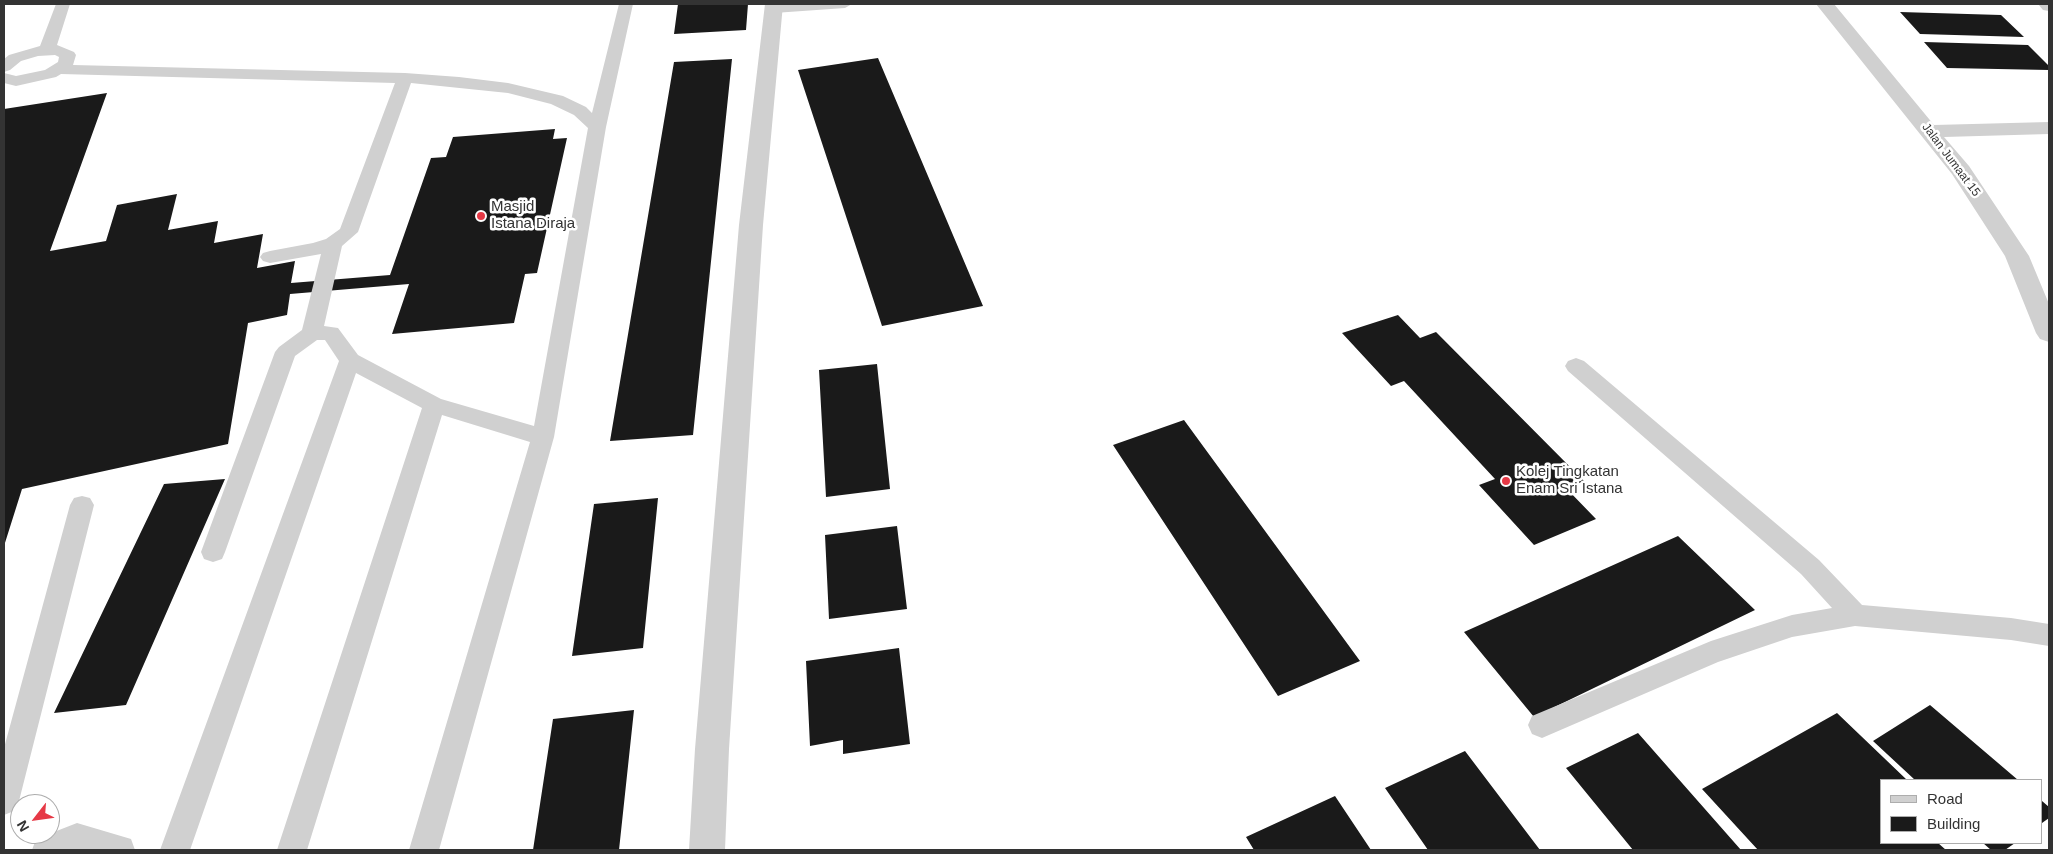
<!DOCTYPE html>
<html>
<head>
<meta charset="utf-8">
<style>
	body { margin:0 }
	#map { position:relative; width:2053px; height:854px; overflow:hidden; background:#fff; font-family:Helvetica,sans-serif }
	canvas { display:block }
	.frame { position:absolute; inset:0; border:5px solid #333; pointer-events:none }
	.legend { position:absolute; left:1880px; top:779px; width:162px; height:65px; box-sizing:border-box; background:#fff; border:1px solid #adadad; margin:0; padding:6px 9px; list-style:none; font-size:15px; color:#333 }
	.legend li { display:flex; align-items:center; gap:10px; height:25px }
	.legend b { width:25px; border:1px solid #adadad }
	.north { position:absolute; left:10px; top:794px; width:50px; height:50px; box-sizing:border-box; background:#fff; border:1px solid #adadad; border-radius:50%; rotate:240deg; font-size:14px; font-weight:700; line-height:20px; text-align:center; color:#333 }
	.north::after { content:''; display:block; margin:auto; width:18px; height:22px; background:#e63946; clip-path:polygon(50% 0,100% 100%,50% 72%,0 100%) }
</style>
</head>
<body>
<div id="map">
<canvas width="2053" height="854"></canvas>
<div class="frame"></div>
<ul class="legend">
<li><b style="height:6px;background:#d0d0d0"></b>Road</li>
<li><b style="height:14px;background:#1a1a1a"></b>Building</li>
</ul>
<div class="north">N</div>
</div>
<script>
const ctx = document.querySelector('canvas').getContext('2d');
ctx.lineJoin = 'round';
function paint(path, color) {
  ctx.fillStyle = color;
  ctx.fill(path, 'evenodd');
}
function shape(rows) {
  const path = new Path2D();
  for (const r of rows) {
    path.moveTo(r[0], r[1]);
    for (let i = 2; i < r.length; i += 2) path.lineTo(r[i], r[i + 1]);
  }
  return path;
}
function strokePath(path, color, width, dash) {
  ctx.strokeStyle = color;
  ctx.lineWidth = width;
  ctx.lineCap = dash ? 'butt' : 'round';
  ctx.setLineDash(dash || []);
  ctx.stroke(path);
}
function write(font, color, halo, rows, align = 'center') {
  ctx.font = font + ' Helvetica,sans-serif';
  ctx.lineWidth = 5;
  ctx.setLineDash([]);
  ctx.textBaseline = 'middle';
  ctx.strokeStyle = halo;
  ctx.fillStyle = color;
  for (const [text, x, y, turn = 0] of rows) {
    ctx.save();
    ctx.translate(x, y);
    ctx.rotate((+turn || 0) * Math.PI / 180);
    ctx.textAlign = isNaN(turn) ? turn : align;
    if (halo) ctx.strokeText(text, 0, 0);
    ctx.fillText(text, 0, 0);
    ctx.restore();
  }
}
paint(shape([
	[678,4,748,4,746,30,674,34],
	[1900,12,2001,15,2024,37,1920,34],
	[1924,42,2028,45,2049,66,2049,70,1947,68],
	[878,58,983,306,882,326,798,70],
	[732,59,693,435,610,441,674,62],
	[107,93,50,251,106,241,117,205,177,194,168,230,218,221,214,243,263,234,257,268,295,261,291,283,390,275,431,158,446,157,453,137,555,129,553,139,567,138,537,273,525,274,514,323,392,334,409,284,290,294,287,315,248,323,228,444,22,489,4,546,4,109],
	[1398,315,1420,338,1436,332,1584,481,1566,488,1596,519,1534,545,1479,485,1495,479,1404,381,1391,386,1342,333],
	[877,364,890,489,826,497,819,370],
	[1184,420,1360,661,1278,696,1113,445],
	[225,479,126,705,54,713,164,484],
	[658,498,643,648,572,656,594,504],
	[897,526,907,609,829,619,825,535],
	[1678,536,1755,610,1534,717,1464,632],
	[899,648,910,744,843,754,843,740,810,746,806,661],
	[1930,705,2018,780,1915,780,1873,741],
	[634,710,619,850,533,850,553,719],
	[1837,713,1907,780,1882,780,1882,843,1938,843,1946,850,1758,850,1702,789],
	[1638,733,1741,850,1633,850,1566,768],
	[1465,751,1540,850,1428,850,1385,788],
	[1335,796,1371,850,1254,850,1246,837],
	[2042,801,2049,807,2049,818,2042,823],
	[1983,843,2015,843,2005,850,1991,850]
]), '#1a1a1a');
paint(shape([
	[56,4,70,4,57,45,74,52,76,55,73,65,405,73,459,77,508,83,563,96,586,107,592,113,619,4,633,4,606,127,554,437,439,850,409,850,530,442,442,415,307,850,277,850,422,408,356,373,190,850,160,850,339,361,325,340,317,340,295,356,225,552,222,559,213,562,204,559,201,552,275,352,279,347,302,330,321,254,270,263,263,261,260,257,263,253,270,251,313,243,326,239,340,229,395,83,61,74,56,77,16,86,4,83,4,73,16,76,45,70,58,62,59,57,55,55,38,56,21,61,10,70,4,72,4,59,9,55,40,46,56,4],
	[411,83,508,93,551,104,574,115,588,128,534,426,441,399,358,355,338,328,324,326,342,246,358,232,411,83],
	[773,4,852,4,845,8,774,13,766,8,773,4],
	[1576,358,1584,361,1819,560,1862,605,2011,618,2049,624,2049,646,2011,640,1855,626,1792,637,1718,662,1542,738,1532,734,1528,725,1532,716,1711,641,1792,615,1832,608,1801,574,1568,371,1565,366,1568,361,1576,358],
	[82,496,90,498,94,505,19,801,14,811,4,815,4,748,70,505,74,498,82,496],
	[77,823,131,839,135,850,32,850,36,839,77,823]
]), '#d0d0d0');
paint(shape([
	[765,4,783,4,763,225,729,749,725,850,689,850,695,749,739,225,765,4],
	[1816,4,1834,4,1934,125,2049,122,2049,134,1944,137,1969,166,2029,256,2049,304,2049,342,2040,339,2036,333,2005,256,1952,174,1816,4],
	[2038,4,2049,4,2049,11,2043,10,2038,4]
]), '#d0d0d0');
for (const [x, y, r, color] of [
	[481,216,5,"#e63946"],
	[1506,481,5,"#e63946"]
]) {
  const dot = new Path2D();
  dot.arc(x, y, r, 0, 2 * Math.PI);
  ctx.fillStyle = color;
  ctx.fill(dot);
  strokePath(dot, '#fff', 2);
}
write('12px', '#333', '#fff', [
	["Jalan Jumaat 15",1951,160,53]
]);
write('15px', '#333', '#fff', [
	["Masjid",491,207],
	["Istana Diraja",491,224],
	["Kolej Tingkatan",1516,472],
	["Enam Sri Istana",1516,489]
], 'left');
</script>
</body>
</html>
